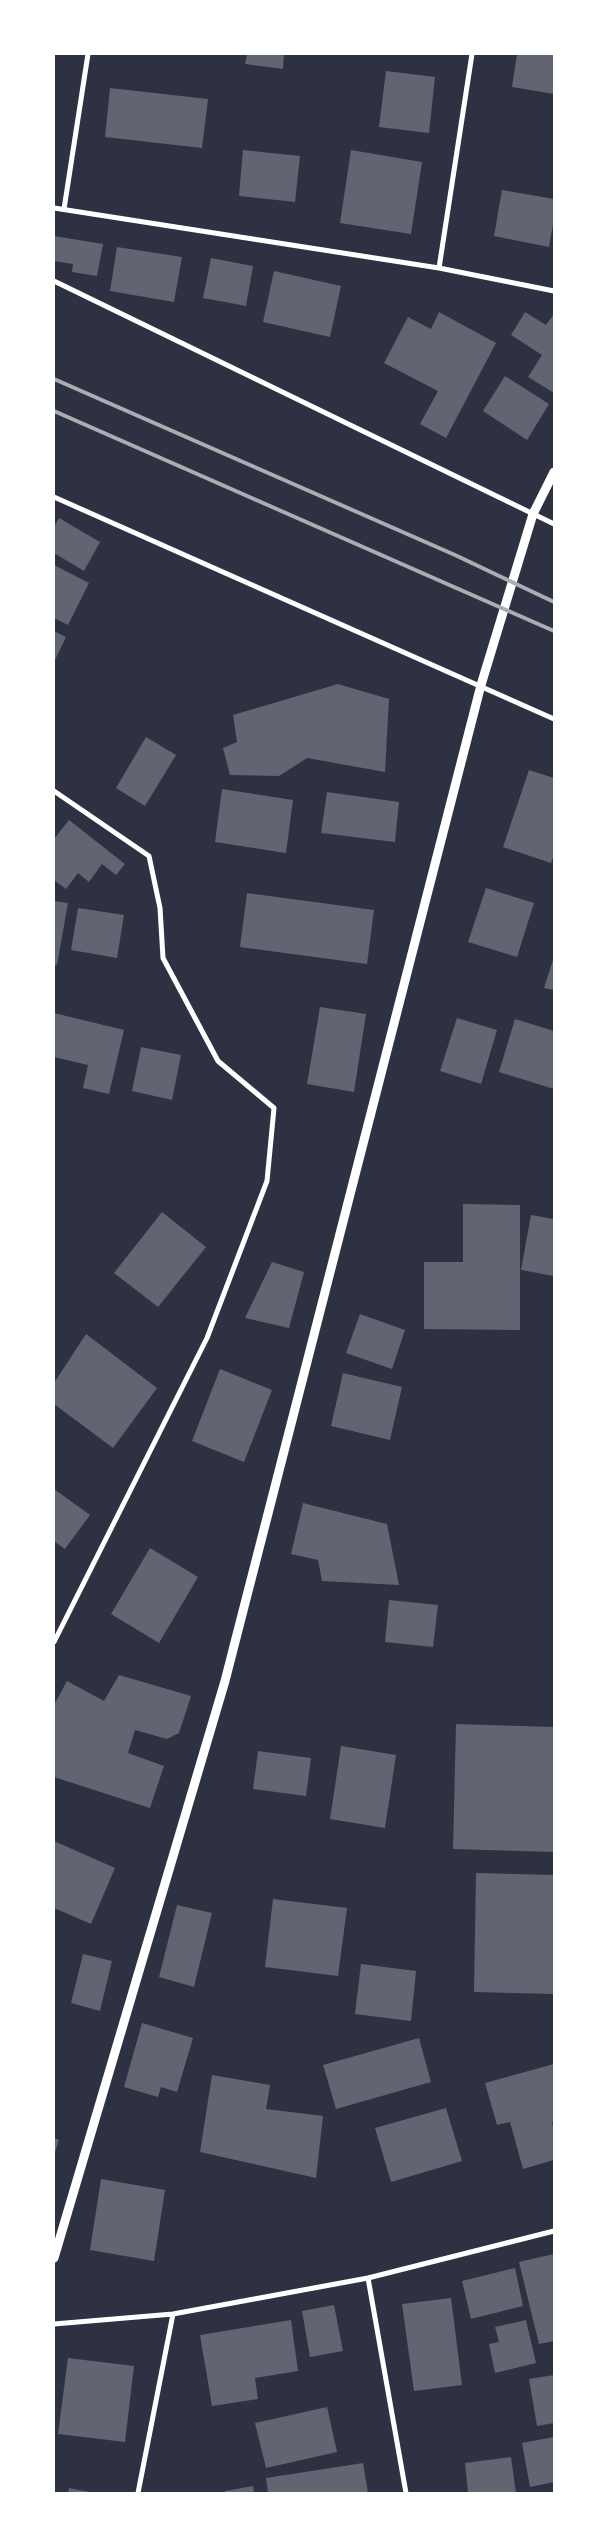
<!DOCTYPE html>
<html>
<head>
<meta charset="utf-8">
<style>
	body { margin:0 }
	#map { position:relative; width:608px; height:2547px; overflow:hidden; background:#2d3142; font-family:"DejaVu Sans",sans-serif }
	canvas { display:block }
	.frame { position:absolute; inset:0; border:55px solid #fff; pointer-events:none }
</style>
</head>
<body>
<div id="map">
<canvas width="608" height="2547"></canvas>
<div class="frame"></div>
</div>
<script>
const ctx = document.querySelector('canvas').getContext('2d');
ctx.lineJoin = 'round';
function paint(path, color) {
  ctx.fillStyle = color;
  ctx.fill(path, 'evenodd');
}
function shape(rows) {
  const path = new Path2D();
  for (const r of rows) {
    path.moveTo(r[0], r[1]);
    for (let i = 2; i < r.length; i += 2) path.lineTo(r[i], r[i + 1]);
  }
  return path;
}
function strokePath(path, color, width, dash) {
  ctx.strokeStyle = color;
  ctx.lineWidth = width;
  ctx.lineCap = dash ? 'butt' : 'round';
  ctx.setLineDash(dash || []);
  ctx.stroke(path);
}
paint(shape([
	[247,54,284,54,283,69,245,64],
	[517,54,554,54,554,94,512,87],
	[386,71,435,77,429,133,379,127],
	[110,88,208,99,202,148,105,137],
	[243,150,300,156,295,202,239,196],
	[351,150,422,162,411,234,340,223],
	[502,190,554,199,554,218,549,247,494,236],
	[54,236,103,244,97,276,72,272,73,264,54,261],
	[117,247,182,257,174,302,110,291],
	[211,258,253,266,246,306,203,298],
	[274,271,341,286,330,337,263,322],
	[439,312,496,343,446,438,420,424,438,391,384,363,408,317,431,329],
	[525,312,546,325,554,314,554,393,528,377,542,355,511,335],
	[505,376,549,404,527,440,483,411],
	[59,518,100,542,84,571,54,553,54,527],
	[54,565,89,583,68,625,54,618],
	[54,631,66,637,54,662],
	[338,684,389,699,385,772,307,758,279,776,230,775,223,748,237,742,233,715],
	[146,737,176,755,145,806,116,788],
	[529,770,554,778,554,854,551,863,503,847],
	[222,789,293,800,286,853,215,842],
	[327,792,399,802,395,842,321,833],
	[69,820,125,864,116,875,102,864,89,882,78,873,66,889,54,880,54,839],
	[486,888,534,903,517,957,468,942],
	[247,893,374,910,367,964,240,947],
	[54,901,68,903,57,965,54,965],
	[78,908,124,915,117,958,71,950],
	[554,957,554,990,544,988],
	[320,1007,366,1014,354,1092,307,1084],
	[54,1013,124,1030,109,1094,83,1088,88,1065,54,1057],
	[457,1018,497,1030,481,1084,440,1071],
	[515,1019,554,1031,554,1089,499,1072],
	[141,1047,181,1055,172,1100,132,1091],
	[463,1204,520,1205,520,1330,424,1329,424,1262,463,1262],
	[162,1212,206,1247,158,1307,114,1273],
	[531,1215,554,1219,554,1276,521,1270],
	[272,1262,304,1272,289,1328,245,1318],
	[360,1314,405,1330,392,1369,346,1353],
	[86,1334,157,1388,113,1448,54,1404,54,1383],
	[220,1369,272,1390,244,1462,192,1441],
	[343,1373,402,1387,390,1440,331,1426],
	[54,1489,90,1515,65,1549,54,1541],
	[303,1503,387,1524,399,1585,322,1581,318,1560,291,1554],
	[150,1548,198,1577,159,1643,111,1614],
	[389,1600,438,1605,433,1647,385,1642],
	[119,1675,191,1696,179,1733,167,1739,135,1730,128,1753,164,1766,150,1808,54,1777,54,1705,67,1681,104,1701],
	[456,1724,554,1727,554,1852,453,1849],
	[341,1746,396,1755,385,1828,330,1819],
	[258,1751,311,1758,306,1796,253,1789],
	[54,1841,115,1868,91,1924,54,1908],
	[476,1873,554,1875,554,1994,474,1992],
	[273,1899,347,1908,338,1976,265,1967],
	[177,1905,212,1913,194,1987,159,1977],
	[83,1954,112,1961,100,2011,71,2003],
	[361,1964,416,1971,411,2021,355,2014],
	[142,2023,193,2038,177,2092,161,2087,158,2097,124,2087],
	[419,2038,431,2082,336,2109,323,2065],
	[554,2064,554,2121,552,2122,554,2131,554,2160,523,2169,510,2122,497,2125,485,2083],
	[212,2075,270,2085,266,2109,323,2116,316,2178,200,2152],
	[446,2108,462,2161,391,2182,375,2128],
	[54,2138,59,2140,54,2155],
	[101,2179,165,2190,154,2261,90,2250],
	[554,2254,554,2341,539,2344,519,2262],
	[515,2268,523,2306,471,2319,462,2281],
	[451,2298,462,2385,414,2391,402,2304],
	[334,2305,343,2351,310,2357,302,2311],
	[291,2320,298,2371,255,2378,258,2399,212,2406,200,2335],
	[526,2320,536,2363,495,2373,489,2344,499,2342,495,2327],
	[68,2358,134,2366,125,2442,58,2434],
	[554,2375,554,2423,537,2426,529,2379],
	[327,2407,337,2452,266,2468,255,2423],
	[554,2437,554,2482,530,2487,522,2443],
	[511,2457,516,2493,468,2492,465,2463],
	[363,2463,368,2493,268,2493,266,2478],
	[253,2486,254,2493,225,2493,225,2491],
	[69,2488,90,2492,90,2493,68,2493]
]), '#626471');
strokePath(shape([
	[54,208,439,268,554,291],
	[64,209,88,54],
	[439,268,472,54],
	[54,281,554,524],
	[54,497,554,719],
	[54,791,149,856,160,908,163,958,218,1061,274,1108,267,1181,207,1338,54,1642],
	[368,2278,406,2493],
	[54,2324,173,2314,368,2278,554,2231],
	[138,2493,173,2314]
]), '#fff', 5);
strokePath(shape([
	[54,2258,225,1681,481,685,533,514,554,472]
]), '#fff', 9);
strokePath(shape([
	[54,379,455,555,554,602],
	[54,411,554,631]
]), '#abadb3', 4);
</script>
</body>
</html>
